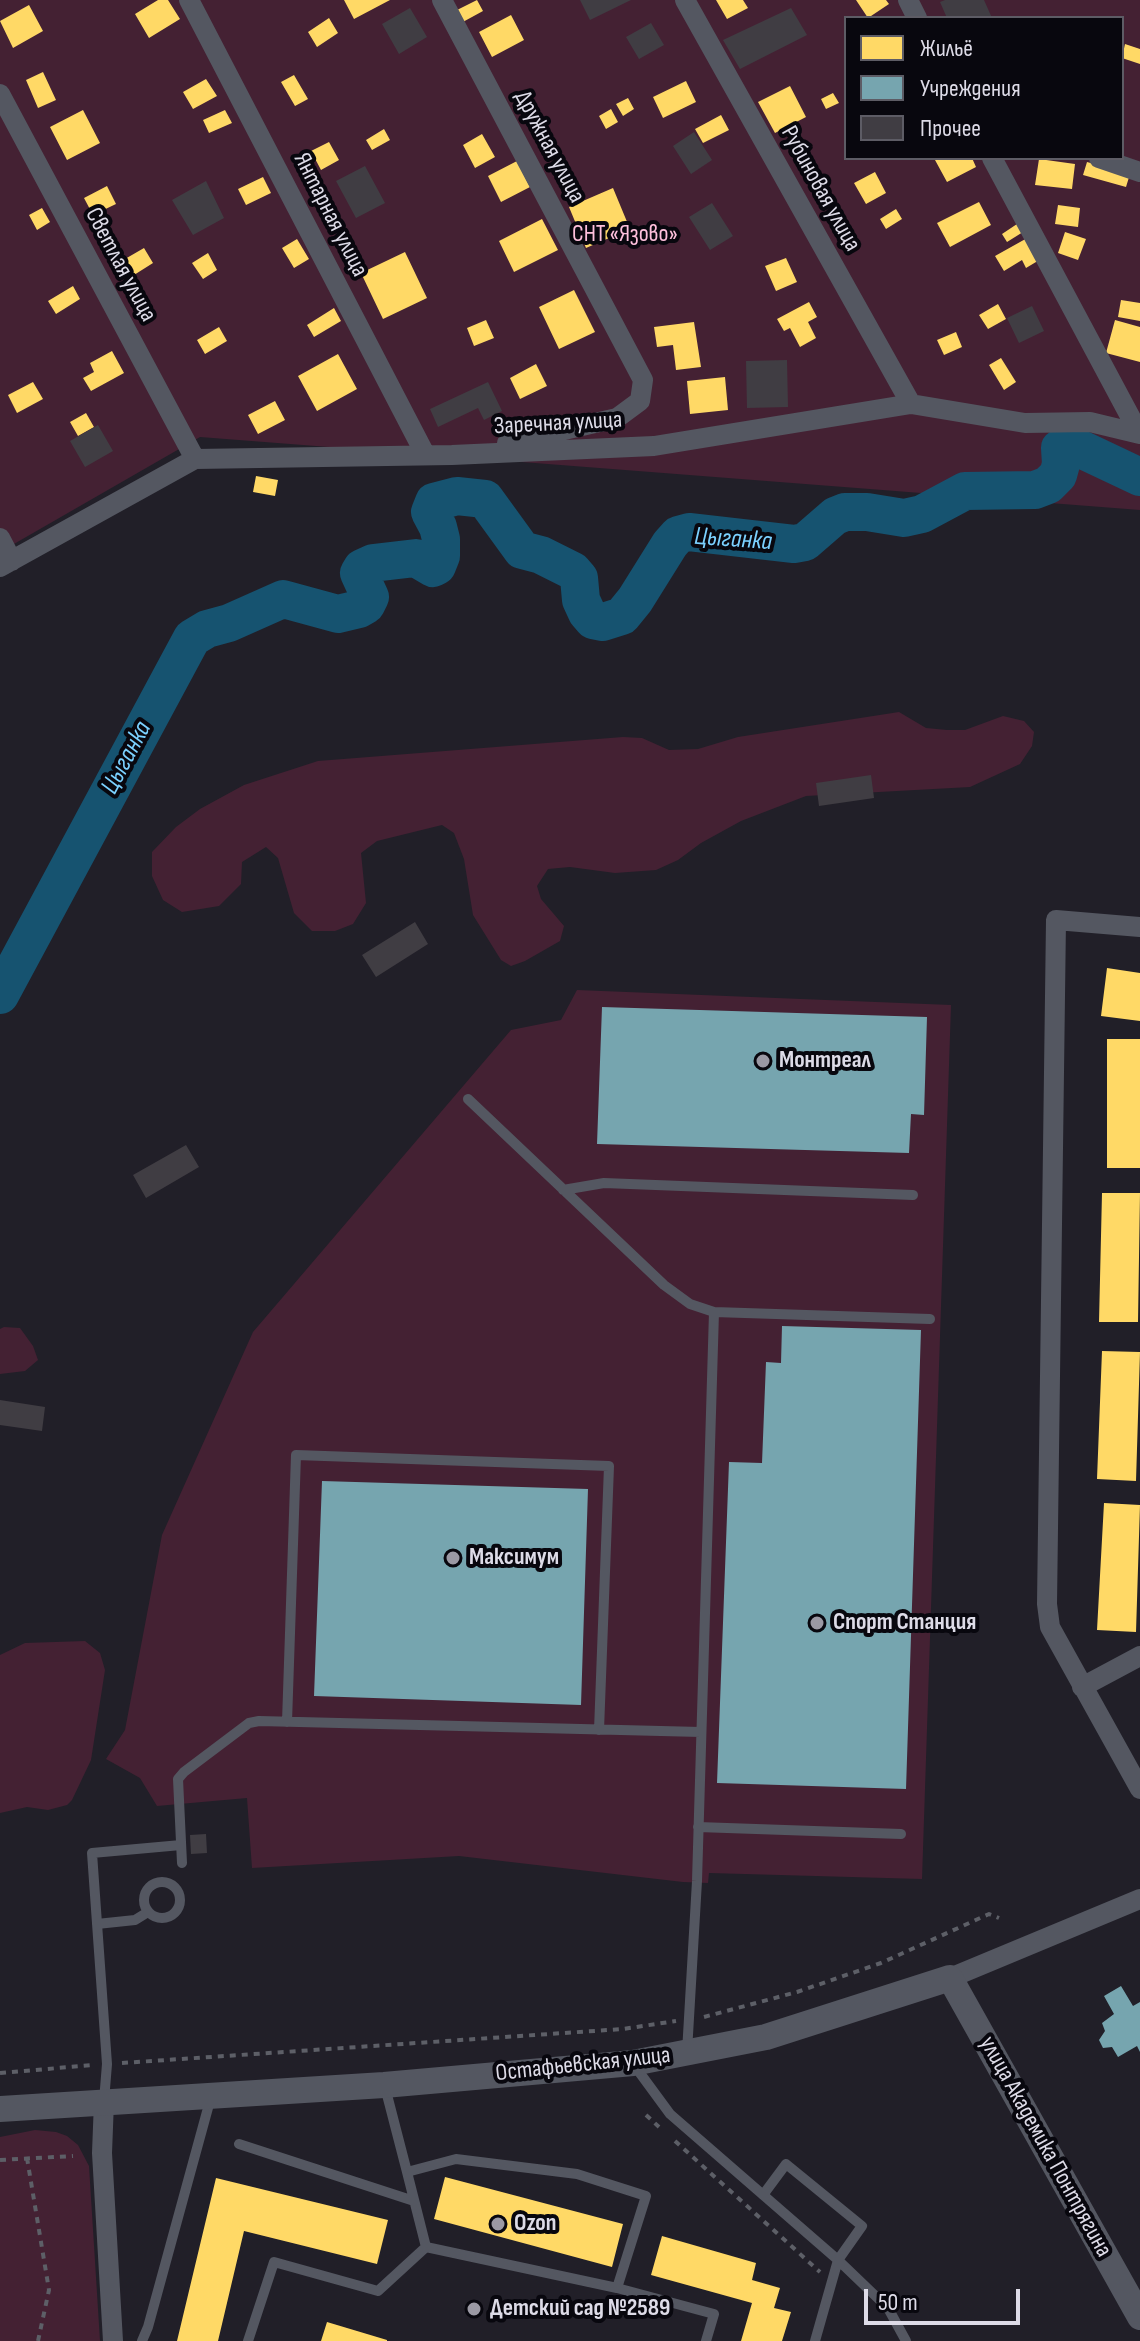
<!DOCTYPE html>
<html>
<head>
<meta charset="utf-8">
<style>
	body { margin:0 }
	#map { position:relative; width:1140px; height:2341px; overflow:hidden; background:#211f28; font-family:"Sofia Sans Condensed",sans-serif }
	canvas { display:block }
	.legend { position:absolute; left:844px; top:16px; width:280px; height:144px; box-sizing:border-box; background:#08070e; border:2px solid #5d5c65; margin:0; padding:10px 14px; list-style:none; font-size:24px; color:#dddbe7 }
	.legend li { display:flex; align-items:center; gap:16px; height:40px }
	.legend b { width:40px; border:2px solid #5d5c65 }
	.scale { position:absolute; left:864px; top:2289px; width:156px; height:36px; box-sizing:border-box; border:4px solid #dddbe7; border-top:0; padding-left:10px; font-size:24px; line-height:28px; white-space:nowrap; color:#dddbe7; -webkit-text-stroke:6px #08070e; paint-order:stroke }
</style>
</head>
<body>
<div id="map">
<canvas width="1140" height="2341"></canvas>
<ul class="legend">
<li><b style="height:22px;background:#ffd966"></b>Жильё</li>
<li><b style="height:22px;background:#76a5af"></b>Учреждения</li>
<li><b style="height:22px;background:#403d43"></b>Прочее</li>
</ul>
<div class="scale">50 m</div>
</div>
<script>
const ctx = document.querySelector('canvas').getContext('2d');
ctx.lineJoin = 'round';
function paint(path, color) {
  ctx.fillStyle = color;
  ctx.fill(path, 'evenodd');
}
function shape(rows) {
  const path = new Path2D();
  for (const r of rows) {
    if (r.length === 3) {
      path.moveTo(r[0] + r[2], r[1]);
      path.arc(r[0], r[1], r[2], 0, 2 * Math.PI);
      continue;
    }
    path.moveTo(r[0], r[1]);
    for (let i = 2; i < r.length; i += 2) path.lineTo(r[i], r[i + 1]);
  }
  return path;
}
function strokePath(path, color, width, dash) {
  ctx.strokeStyle = color;
  ctx.lineWidth = width;
  ctx.lineCap = dash ? 'butt' : 'round';
  ctx.setLineDash(dash || []);
  ctx.stroke(path);
}
function write(font, color, halo, rows, align = 'center') {
  ctx.font = font + ' "Sofia Sans Condensed",sans-serif';
  ctx.lineWidth = 8;
  ctx.setLineDash([]);
  ctx.textBaseline = 'middle';
  ctx.strokeStyle = halo;
  ctx.fillStyle = color;
  for (const [text, x, y, turn = 0] of rows) {
    ctx.save();
    ctx.translate(x, y);
    ctx.rotate((+turn || 0) * Math.PI / 180);
    ctx.textAlign = isNaN(turn) ? turn : align;
    if (halo) ctx.strokeText(text, 0, 0);
    ctx.fillText(text, 0, 0);
    ctx.restore();
  }
}
paint(shape([
	[0,0,1140,0,1140,510,200,437,0,552],
	[846,18,1122,18,1122,158,846,158],
	[899,712,926,728,947,730,965,730,1003,716,1024,721,1034,732,1032,746,1020,764,970,787,806,796,741,821,701,843,678,860,656,870,615,873,570,867,548,869,537,886,541,899,564,926,560,941,525,961,511,966,501,960,473,915,464,859,454,833,442,825,377,841,361,853,366,903,353,924,335,931,312,931,294,913,278,858,266,847,242,862,241,884,219,906,182,912,163,900,152,876,152,852,176,827,200,809,244,785,318,761,623,737,642,738,669,750,698,749,738,737],
	[577,990,951,1005,922,1879,709,1873,708,1883,683,1882,459,1856,252,1868,247,1798,157,1806,140,1778,106,1759,125,1730,162,1535,253,1332,511,1030,561,1020],
	[4,1327,20,1328,33,1346,38,1360,25,1371,0,1374,0,1329],
	[85,1641,100,1653,105,1670,91,1760,72,1800,67,1805,48,1810,27,1807,0,1813,0,1655,25,1643],
	[35,2130,56,2132,67,2136,78,2145,89,2166,100,2341,0,2341,0,2137]
]), '#442133');
paint(shape([
	[158,0,168,0,180,19,149,38,135,14],
	[344,0,390,0,354,19],
	[477,0,483,11,461,23,455,11],
	[716,0,743,0,748,8,727,19],
	[856,0,886,0,889,4,868,18],
	[29,5,43,31,13,48,0,21],
	[511,15,524,40,492,57,479,32],
	[329,18,338,33,317,47,308,32],
	[1125,44,1140,49,1140,64,1122,58],
	[43,72,56,100,38,108,26,80],
	[294,75,308,99,295,106,281,82],
	[206,79,217,96,193,109,183,92],
	[686,81,696,102,663,118,653,97],
	[790,86,806,117,775,133,758,102],
	[833,93,839,103,826,109,821,99],
	[628,98,634,109,623,116,616,104],
	[611,109,618,122,606,129,599,116],
	[83,110,100,143,67,160,50,127],
	[225,110,232,123,209,133,203,120],
	[721,115,729,130,703,143,695,129],
	[384,129,390,140,372,150,366,140],
	[482,134,495,157,475,168,463,145],
	[329,142,339,160,321,170,311,151],
	[939,158,972,158,976,167,947,182,935,160],
	[1039,159,1075,164,1072,189,1035,185],
	[517,161,530,187,501,202,488,176],
	[1087,162,1130,174,1126,187,1083,175],
	[875,172,886,193,866,204,854,183],
	[263,177,271,193,246,205,238,189],
	[107,186,116,204,93,215,84,198],
	[613,188,630,229,586,248,569,207],
	[979,202,991,225,950,247,937,223],
	[1058,205,1080,208,1078,227,1055,224],
	[42,208,50,222,37,230,29,215],
	[896,209,902,219,886,229,880,219],
	[542,219,558,250,514,272,499,241],
	[1017,224,1023,232,1007,242,1002,234],
	[1065,232,1086,239,1078,260,1058,253],
	[1029,237,1041,259,1026,268,1022,260,1004,271,995,256],
	[297,239,309,259,294,268,282,248],
	[144,248,153,263,134,275,125,259],
	[405,252,427,298,383,319,361,273],
	[208,253,217,270,203,279,192,263],
	[786,258,797,282,776,291,765,266],
	[73,286,80,299,56,314,48,301],
	[574,290,595,332,559,349,539,307],
	[1121,300,1140,303,1140,321,1118,317],
	[809,302,817,317,808,322,816,338,800,347,790,328,784,331,777,319],
	[998,304,1006,319,988,329,979,315],
	[334,308,341,321,314,337,307,325],
	[486,320,494,338,474,346,467,328],
	[1115,320,1140,327,1140,362,1106,353],
	[694,322,701,367,676,370,673,345,657,347,654,327],
	[219,327,227,341,205,354,197,340],
	[956,332,962,347,944,355,937,340],
	[112,351,124,373,91,391,83,378,94,372,90,363],
	[338,354,357,389,317,411,298,376],
	[1001,358,1016,382,1004,390,989,365],
	[536,364,547,386,520,399,510,378],
	[725,377,728,410,690,414,687,381],
	[33,382,43,399,17,413,8,395],
	[275,401,285,420,258,434,248,415],
	[86,413,94,427,78,436,70,422],
	[256,476,278,480,275,496,253,492],
	[1107,968,1140,973,1140,1021,1101,1016],
	[1107,1039,1140,1039,1140,1168,1107,1168],
	[1102,1193,1140,1193,1138,1322,1099,1322],
	[1102,1351,1140,1352,1136,1481,1097,1479],
	[1104,1503,1140,1505,1136,1632,1097,1630],
	[445,2177,623,2224,612,2267,434,2219],
	[216,2178,388,2220,377,2264,244,2231,218,2341,177,2341],
	[662,2236,756,2263,752,2280,780,2288,774,2308,791,2312,782,2341,741,2341,752,2303,651,2275],
	[327,2322,387,2340,387,2341,321,2341]
]), '#ffd966');
paint(shape([
	[602,1007,927,1017,924,1115,911,1114,909,1153,597,1144],
	[782,1326,921,1330,906,1789,717,1783,729,1462,762,1463,766,1362,781,1363],
	[322,1481,588,1489,581,1705,314,1696],
	[1121,1986,1133,2006,1140,2002,1140,2052,1137,2046,1118,2057,1112,2047,1103,2048,1099,2040,1105,2031,1102,2023,1114,2014,1104,1996]
]), '#76a5af');
strokePath(shape([
	[0,995,192,638,207,629,229,623,283,599,338,614,359,609,366,605,370,597,359,573,362,568,373,563,416,558,433,568,437,566,441,556,441,539,438,527,430,512,434,502,457,496,485,499,522,550,541,555,573,571,579,578,581,600,587,613,593,620,603,622,622,616,635,600,670,544,678,535,689,532,794,544,805,542,835,516,845,512,867,512,904,518,922,514,965,491,1035,490,1048,485,1058,475,1061,464,1060,448,1068,443,1140,477]
]), '#165370', 38);
paint(shape([
	[580,0,631,0,590,20],
	[945,0,984,0,992,18,947,18,940,2],
	[410,8,427,37,399,54,382,24],
	[791,8,807,35,740,69,723,40],
	[651,23,664,45,639,59,626,37],
	[694,132,712,160,691,174,673,146],
	[365,166,385,203,356,218,336,181],
	[206,181,224,218,193,235,172,200],
	[712,203,733,236,710,250,689,217],
	[1032,306,1044,331,1019,343,1007,318],
	[787,360,788,407,747,408,746,361],
	[488,382,502,411,484,420,478,408,438,427,430,409],
	[98,425,113,451,85,467,70,441],
	[871,775,874,798,819,806,816,783],
	[415,922,428,944,376,977,362,955],
	[186,1145,199,1167,146,1198,133,1175],
	[0,1400,45,1407,42,1431,0,1425],
	[206,1834,207,1853,191,1854,190,1835]
]), '#403d43');
strokePath(shape([
	[704,2017,797,1992,881,1963,989,1914,999,1918],
	[122,2063,623,2029,676,2021],
	[0,2073,93,2065],
	[646,2115,659,2127],
	[675,2141,820,2272],
	[27,2158,49,2290,38,2341],
	[0,2160,73,2156]
]), '#5d5f67', 4, [6, 6]);
strokePath(shape([
	[468,1099,664,1285,690,1304,714,1312,930,1319],
	[563,1190,604,1183,913,1195],
	[287,1722,296,1455,609,1466,599,1730],
	[698,1827,901,1834],
	[182,1863,178,1779,184,1772,249,1723,259,1721,701,1732],
	[162,1900,18],
	[97,1924,135,1920,148,1912],
	[687,2052,697,1881,714,1312],
	[634,2065,670,2114,838,2260,888,2308,906,2341],
	[385,2087,407,2172,456,2159,577,2174,646,2196,617,2288,426,2247,407,2172],
	[104,2101,107,2064,92,1853,181,1845],
	[239,2144,414,2201],
	[763,2195,786,2164,862,2226,838,2260,815,2341],
	[617,2288,714,2314,706,2341],
	[142,2341,148,2327,211,2097],
	[248,2341,274,2262,378,2291,426,2247]
]), '#545761', 10);
strokePath(shape([
	[189,0,425,454],
	[442,0,643,380,640,401,617,418,507,443],
	[685,0,911,404],
	[908,0,917,18],
	[0,94,195,459],
	[992,158,1139,433],
	[1099,158,1140,172],
	[0,538,12,561],
	[0,567,195,459,452,455,654,446,911,404,1025,423,1090,422,1140,434],
	[1140,927,1056,920,1047,1604,1050,1627,1140,1789],
	[1082,1687,1140,1656],
	[950,1978,1140,1899],
	[104,2101,102,2153,113,2341]
]), '#545761', 20);
strokePath(shape([
	[0,2109,384,2085,633,2063,766,2037,950,1978,1140,2317]
]), '#545761', 26);
for (const [x, y, r, color] of [
	[763,1061,8,"#9b99a4"],
	[453,1558,8,"#9b99a4"],
	[817,1623,8,"#9b99a4"],
	[498,2224,8,"#9b99a4"],
	[474,2309,8,"#9b99a4"]
]) {
  const dot = new Path2D();
  dot.arc(x, y, r, 0, 2 * Math.PI);
  ctx.fillStyle = color;
  ctx.fill(dot);
  strokePath(dot, '#08070e', 3);
}
write('24px', '#dddbe7', '#08070e', [
	["Дружная улица",549,147,62],
	["Рубиновая улица",820,189,61],
	["Янтарная улица",330,215,63],
	["Светлая улица",120,265,62],
	["Заречная улица",558,424,-3],
	["Остафьевская улица",583,2065,-6],
	["улица Академика Понтрягина",1045,2147,61]
]);
write('24px', '#fec0dc', '#08070e', [
	["СНТ «Язово»",625,235]
]);
write('bold 24px', '#dddbe7', '#08070e', [
	["Монтреал",779,1061],
	["Максимум",469,1558],
	["Спорт Станция",833,1623],
	["Ozon",514,2224],
	["Детский сад №2589",490,2309]
], 'left');
write('italic 26px', '#7bd1ff', '#08070e', [
	["Цыганка",733,540,4],
	["Цыганка",127,758,-62]
]);
</script>
</body>
</html>
